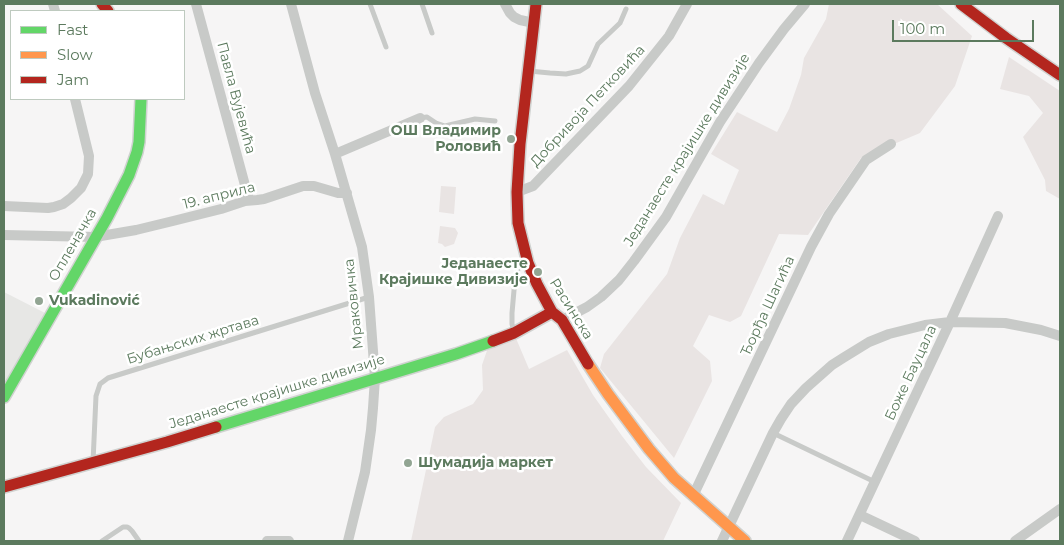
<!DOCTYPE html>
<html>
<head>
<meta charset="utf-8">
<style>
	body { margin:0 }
	#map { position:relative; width:1064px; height:545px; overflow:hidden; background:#f6f5f5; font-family:Montserrat,sans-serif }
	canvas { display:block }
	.frame { position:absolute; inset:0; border:5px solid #5c7a5e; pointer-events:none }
	.legend { position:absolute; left:10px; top:10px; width:175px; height:90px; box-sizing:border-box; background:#fff; border:1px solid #becabf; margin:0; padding:6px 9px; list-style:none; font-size:15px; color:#5c7a5e }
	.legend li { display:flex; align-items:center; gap:10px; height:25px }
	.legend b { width:25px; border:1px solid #becabf }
	.scale { position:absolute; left:892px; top:20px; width:142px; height:22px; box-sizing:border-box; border:2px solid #5c7a5e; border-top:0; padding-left:6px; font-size:15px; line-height:18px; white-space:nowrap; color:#5c7a5e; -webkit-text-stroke:4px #fff; paint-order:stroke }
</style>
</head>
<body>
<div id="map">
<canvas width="1064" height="545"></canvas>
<div class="frame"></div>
<ul class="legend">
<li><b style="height:6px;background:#63d668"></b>Fast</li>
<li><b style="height:6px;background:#ff974d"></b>Slow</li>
<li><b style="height:6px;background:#b3261e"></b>Jam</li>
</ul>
<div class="scale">100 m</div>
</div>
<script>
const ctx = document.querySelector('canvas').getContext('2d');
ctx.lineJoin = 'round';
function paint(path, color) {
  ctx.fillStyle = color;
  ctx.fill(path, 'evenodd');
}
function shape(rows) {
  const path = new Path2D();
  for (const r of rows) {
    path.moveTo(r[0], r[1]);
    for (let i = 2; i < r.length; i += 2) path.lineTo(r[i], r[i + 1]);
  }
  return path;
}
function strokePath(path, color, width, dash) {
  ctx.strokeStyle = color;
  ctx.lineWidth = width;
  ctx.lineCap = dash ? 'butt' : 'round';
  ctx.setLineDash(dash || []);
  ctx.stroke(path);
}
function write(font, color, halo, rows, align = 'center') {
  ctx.font = font + ' Montserrat,sans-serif';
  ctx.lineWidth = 5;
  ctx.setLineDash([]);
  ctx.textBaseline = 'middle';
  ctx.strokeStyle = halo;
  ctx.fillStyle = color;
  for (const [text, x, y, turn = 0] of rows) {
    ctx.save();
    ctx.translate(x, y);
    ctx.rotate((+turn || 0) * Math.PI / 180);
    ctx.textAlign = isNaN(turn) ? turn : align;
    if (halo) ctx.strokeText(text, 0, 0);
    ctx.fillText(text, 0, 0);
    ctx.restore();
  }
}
paint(shape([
	[4,292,45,313,4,386]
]), '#e7e7e5');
paint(shape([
	[829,4,937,4,972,36,955,86,920,133,861,158,808,235,779,234,741,316,730,322,709,315,693,346,710,361,712,381,674,458,600,368,604,354,667,274,680,238,703,194,724,205,739,170,711,154,737,112,777,132,789,109,801,75,804,58,826,19],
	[1009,57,1060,91,1060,199,1046,191,1045,180,1023,137,1043,113,1029,96,1000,89],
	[441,186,456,187,454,214,439,212],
	[440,226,455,228,458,233,454,244,445,247,442,244,438,243],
	[515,336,529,369,567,350,593,395,622,436,646,467,681,503,663,541,411,541,435,427,444,417,473,404,483,390,482,365,490,342]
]), '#e9e4e3');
const fast = shape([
	[4,397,107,218,129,175,137,152,139,142,141,99],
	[216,427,456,354,493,341]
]);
const slow = shape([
	[588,364,608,394,649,449,674,478,745,541]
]);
const jam = shape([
	[102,4,108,11],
	[536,4,520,144,517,192,518,223,528,263,537,284,552,312,562,320,588,364],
	[961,4,1006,38,1060,75],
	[493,341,514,333,552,312],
	[4,487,167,442,216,427]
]);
strokePath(fast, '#d0d2d0', 14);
strokePath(slow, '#d0d2d0', 14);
strokePath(jam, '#d0d2d0', 14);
strokePath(shape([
	[370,4,386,47],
	[422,4,432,33],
	[529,71,550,73,566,74,580,71,588,66,598,44,620,23,626,9],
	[420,118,427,117,436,123,445,126,475,119,495,121],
	[514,333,512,324,512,313,515,279,519,266,527,261],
	[773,433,875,482],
	[93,462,96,396,100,384,108,378,369,297],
	[102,541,123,527,127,527,129,528,132,531,139,541]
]), '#c8cac8', 5);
strokePath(shape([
	[53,4,55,11],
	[196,4,249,200],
	[291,4,315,93,335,154,357,230,362,247,369,297,375,378,373,408,371,430,365,472,348,541],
	[505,4,510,13,514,17,520,20,534,23],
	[335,154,420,118],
	[517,192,533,186,629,86,669,36,687,4],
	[4,206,48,208,54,207,63,204,71,198,81,188,88,174,89,156,75,99],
	[4,235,95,237,136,230,173,221,221,209,245,201,257,200,264,199,303,186,314,186,338,193,347,193],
	[562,320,587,307,601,297,619,280,634,261,666,217,720,122,759,63,784,29,805,4],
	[693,496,811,247,829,214,866,160,891,144],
	[860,515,915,541],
	[267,541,289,541],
	[722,541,773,433,781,419,791,404,806,388,832,365,843,358,869,342,889,334,925,325,950,322,1005,323,1041,330,1060,336],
	[847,541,950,322,998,216],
	[1015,541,1060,509]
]), '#c8cac8', 10);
strokePath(fast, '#63d668', 11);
strokePath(slow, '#ff974d', 11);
strokePath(jam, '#b3261e', 11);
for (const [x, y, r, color] of [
	[511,139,5,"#92a593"],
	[538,272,5,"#92a593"],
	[39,301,5,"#92a593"],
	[408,463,5,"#92a593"]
]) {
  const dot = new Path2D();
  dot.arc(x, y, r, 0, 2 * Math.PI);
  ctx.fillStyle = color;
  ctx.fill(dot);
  strokePath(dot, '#fff', 2);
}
write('14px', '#5c7a5e', '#fff', [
	["Павла Вујевића",236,98,75],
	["Добривоја Петковића",588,106,-47],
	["Једанаесте крајишке дивизије",687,150,-58],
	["19. априла",219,196,-14],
	["Опленачка",73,245,-60],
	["Мраковичка",354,304,-96],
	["Ђорђа Шагића",768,306,-65],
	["Расинска",571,309,58],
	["Бубањских жртава",193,340,-17],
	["Боже Бауцала",911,373,-65],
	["Једанаесте крајишке дивизије",277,392,-17]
]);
write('bold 14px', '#5c7a5e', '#fff', [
	["ОШ Владимир",501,131],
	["Роловић",501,147],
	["Једанаесте",528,264],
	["Крајишке Дивизије",528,280],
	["Vukadinović",49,301,"left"],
	["Шумадија маркет",418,463,"left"]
], 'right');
</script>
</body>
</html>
